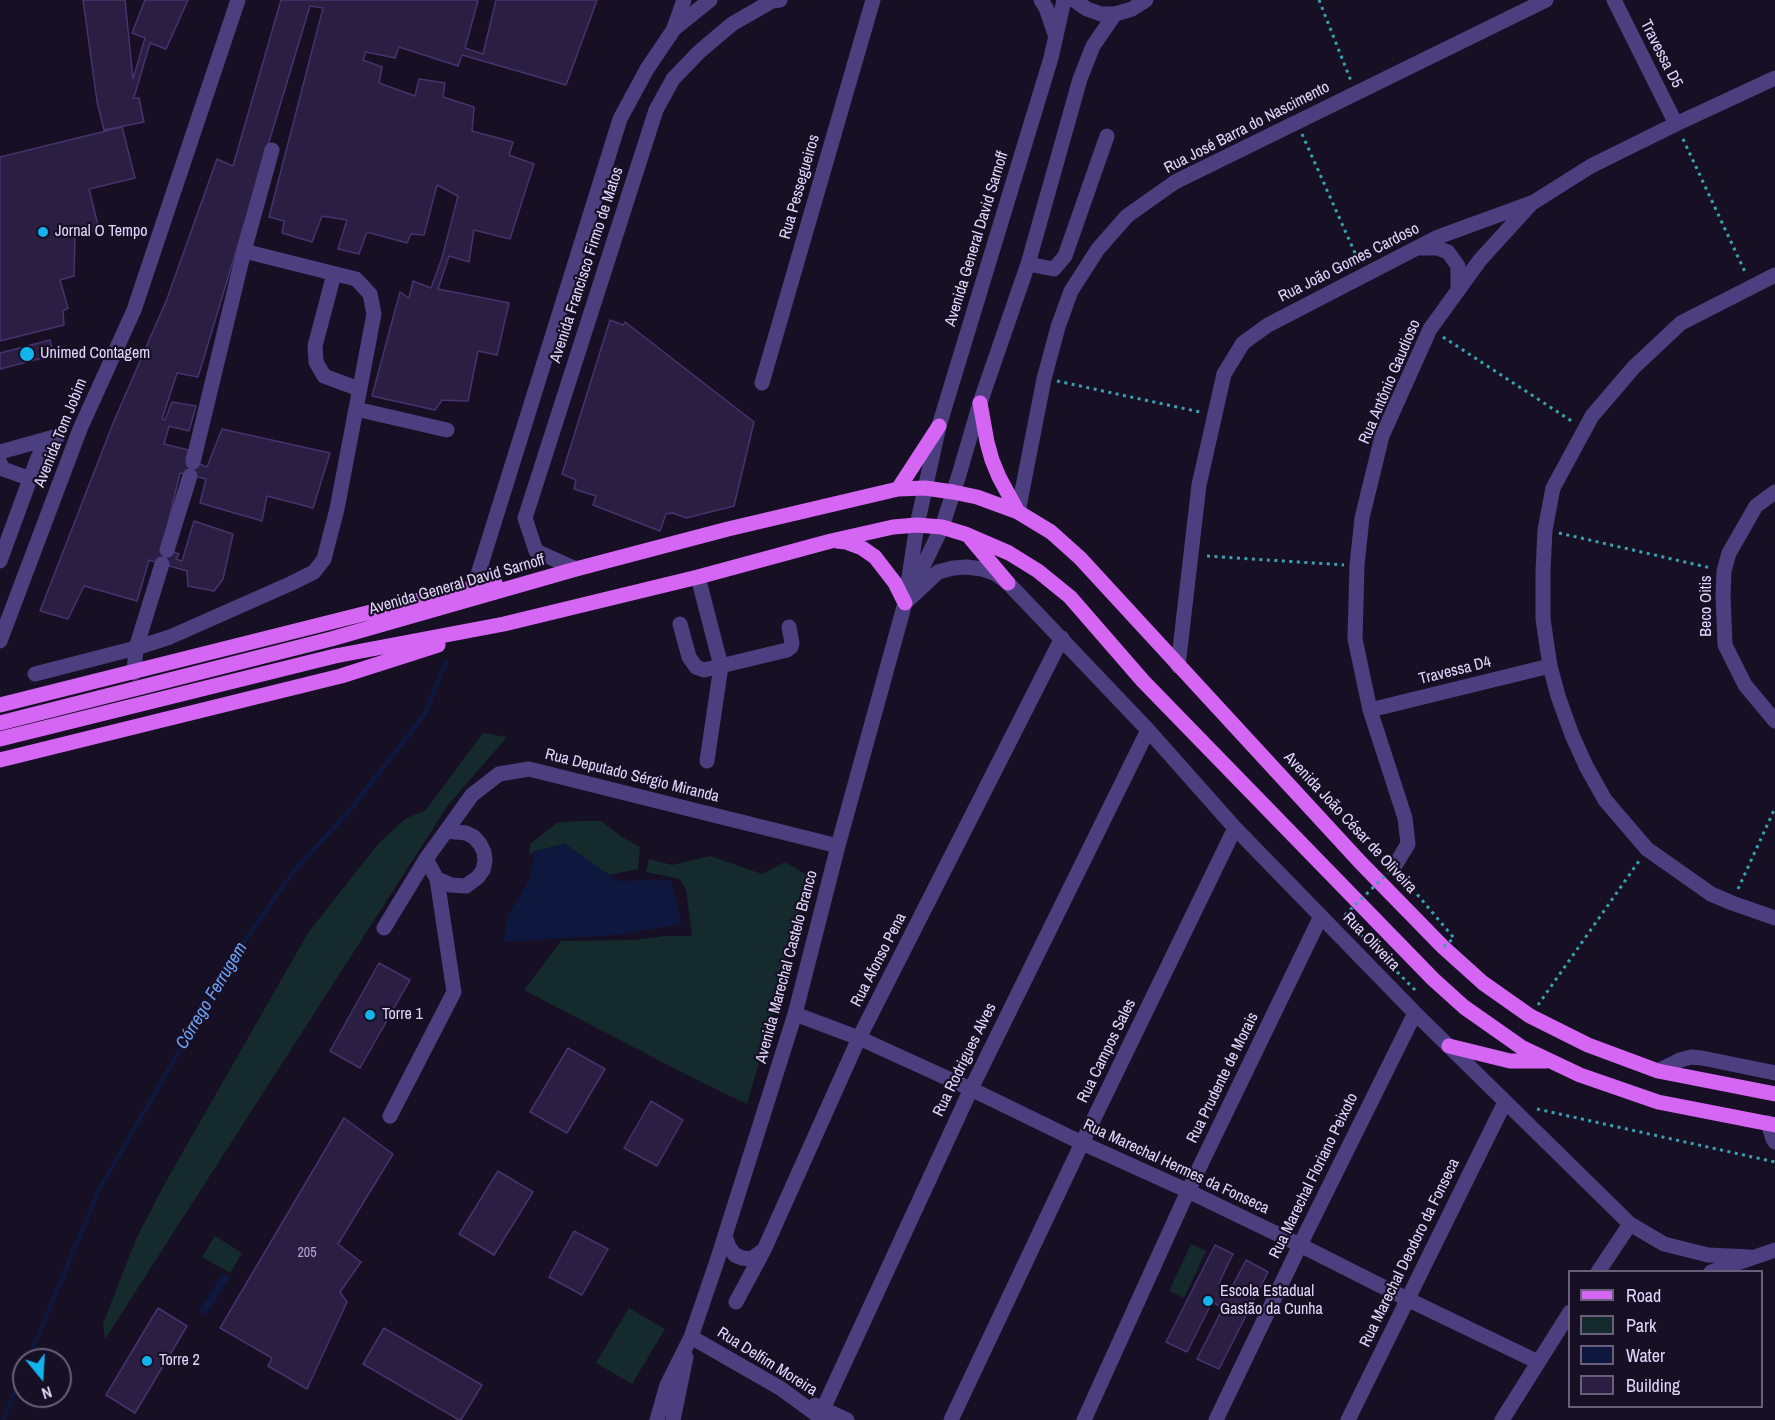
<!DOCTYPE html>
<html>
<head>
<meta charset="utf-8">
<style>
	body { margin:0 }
	#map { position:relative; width:1775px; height:1420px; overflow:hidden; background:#171024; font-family:"Archivo Narrow",sans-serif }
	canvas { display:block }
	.legend { position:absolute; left:1568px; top:1270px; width:195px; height:138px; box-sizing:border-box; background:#171024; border:2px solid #685f7a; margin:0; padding:8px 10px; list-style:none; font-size:18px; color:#e1d6fc }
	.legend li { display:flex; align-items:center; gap:12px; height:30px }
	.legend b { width:30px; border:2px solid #685f7a }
	.north { position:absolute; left:12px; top:1348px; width:60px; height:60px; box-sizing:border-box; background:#171024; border:2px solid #685f7a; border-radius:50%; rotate:162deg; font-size:16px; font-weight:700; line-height:24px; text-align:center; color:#e1d6fc }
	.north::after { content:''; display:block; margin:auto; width:21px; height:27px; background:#12b4ed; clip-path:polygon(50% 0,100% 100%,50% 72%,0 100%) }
</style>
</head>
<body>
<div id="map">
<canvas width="1775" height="1420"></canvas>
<ul class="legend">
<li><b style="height:8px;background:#d566f4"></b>Road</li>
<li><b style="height:16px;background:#142a2d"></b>Park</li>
<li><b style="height:16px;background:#0e183f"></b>Water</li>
<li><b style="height:16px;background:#2b1e43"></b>Building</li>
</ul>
<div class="north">N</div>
</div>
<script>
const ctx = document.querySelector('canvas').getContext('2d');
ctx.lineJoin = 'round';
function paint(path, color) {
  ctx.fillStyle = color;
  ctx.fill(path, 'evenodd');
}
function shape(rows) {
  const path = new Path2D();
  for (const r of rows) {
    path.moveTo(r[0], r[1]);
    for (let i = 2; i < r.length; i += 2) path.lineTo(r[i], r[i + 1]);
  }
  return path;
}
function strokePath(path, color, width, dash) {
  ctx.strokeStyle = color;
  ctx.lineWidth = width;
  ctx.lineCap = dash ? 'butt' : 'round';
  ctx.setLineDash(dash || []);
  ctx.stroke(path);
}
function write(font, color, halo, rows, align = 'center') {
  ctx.font = font + ' "Archivo Narrow",sans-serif';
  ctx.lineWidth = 4.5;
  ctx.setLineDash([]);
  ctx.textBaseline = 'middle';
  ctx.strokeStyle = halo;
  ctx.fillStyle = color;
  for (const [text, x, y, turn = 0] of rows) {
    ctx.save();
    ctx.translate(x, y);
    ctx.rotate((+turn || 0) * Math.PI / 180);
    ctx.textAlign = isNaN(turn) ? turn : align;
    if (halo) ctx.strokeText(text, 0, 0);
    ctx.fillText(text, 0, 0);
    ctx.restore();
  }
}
paint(shape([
	[483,733,507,737,448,805,105,1339,103,1324,136,1239,164,1185,308,933,378,844,405,819,426,810],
	[578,821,601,821,622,837,640,847,638,869,609,875,565,844,535,851,529,855,530,844,557,823],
	[710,856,762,874,785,862,812,878,747,1104,687,1075,524,990,561,941,634,940,664,936,692,936,686,890,680,879,646,872,649,859,672,865],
	[215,1236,242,1253,230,1273,202,1257],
	[1191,1244,1206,1251,1184,1298,1169,1291],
	[629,1308,665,1329,632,1384,596,1363]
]), '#142a2d');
paint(shape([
	[565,844,618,881,671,880,682,924,616,935,503,942,508,916,530,878,535,851],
	[223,1273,230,1277,206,1315,199,1311]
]), '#0e183f');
strokePath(shape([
	[28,1360,99,1190,234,956,293,872,350,810,424,715,446,663],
	[3,1420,24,1369]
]), '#0e183f', 4.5);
const building = shape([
	[83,0,125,0,133,79,145,38,132,33,145,0,188,0,166,49,150,43,135,94,133,98,139,98,144,122,104,130,97,101,83,0],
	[281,0,474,0,478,1,465,48,483,54,496,0,597,0,566,85,462,55,458,66,399,47,395,58,366,52,363,60,382,67,379,83,415,96,419,79,445,83,443,97,474,107,472,131,513,142,509,155,534,164,510,239,474,230,469,262,449,256,438,289,509,303,497,355,478,351,468,401,442,400,435,410,372,396,400,292,409,298,413,281,431,288,442,258,458,196,437,185,424,235,411,234,407,243,367,232,359,254,338,249,347,220,322,216,312,242,282,233,284,221,269,217,323,8,310,6,198,377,177,373,162,419,165,420,172,402,196,406,189,431,169,426,164,444,189,450,186,459,207,467,222,429,330,453,313,508,267,496,262,521,200,503,206,479,180,473,162,548,179,554,176,559,182,561,194,521,233,534,223,579,214,591,188,586,187,571,149,560,137,601,84,586,68,619,40,611,114,421,167,299,217,159,233,166,281,0],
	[122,127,135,178,89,189,99,229,75,235,74,276,60,280,68,308,63,311,64,325,0,341,0,157,122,127],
	[610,320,623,325,625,322,754,422,734,506,686,518,673,513,666,514,660,531,593,505,596,496,574,489,576,480,562,474,610,320],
	[50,340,54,355,0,369,0,353,50,340],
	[379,963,410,980,360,1068,330,1051,379,963],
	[568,1048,605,1069,567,1133,530,1112,568,1048],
	[651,1101,683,1120,657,1166,624,1148,651,1101],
	[344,1118,393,1154,338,1244,361,1262,340,1292,347,1302,307,1389,268,1366,272,1358,220,1328,344,1118],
	[498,1171,533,1192,494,1255,459,1234,498,1171],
	[574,1231,608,1249,582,1295,549,1277,574,1231],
	[1215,1245,1233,1254,1219,1283,1231,1289,1246,1260,1268,1272,1219,1369,1197,1359,1223,1308,1212,1302,1187,1352,1166,1342,1215,1245],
	[158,1308,187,1326,135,1413,106,1395,158,1308],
	[384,1328,482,1385,461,1420,459,1420,363,1364,384,1328]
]);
paint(building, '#2b1e43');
strokePath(building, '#47326e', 1.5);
strokePath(shape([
	[1319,0,1351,81],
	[1302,134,1359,262],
	[1683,139,1746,274],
	[1443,337,1573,422],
	[1057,381,1200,412],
	[1559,533,1711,568],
	[1207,556,1344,565],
	[1373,854,1377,851,1384,857],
	[1738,889,1775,808],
	[1538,1005,1639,861],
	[1537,1109,1775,1162]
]), '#38a2ae', 3, [3, 4.5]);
strokePath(shape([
	[1041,0,1046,8,1056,37],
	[1074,0,1087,9,1101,14,1115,14,1132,9,1146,0],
	[1614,0,1676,124],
	[674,28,684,0],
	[1420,248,1437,248,1448,252,1458,266,1458,290],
	[1028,264,1054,269,1065,256,1107,136],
	[334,274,315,346,316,362,324,376,359,389],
	[1775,275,1681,323,1634,367,1592,416,1553,488,1545,530,1543,571,1543,619,1550,666,1558,696,1572,735,1586,766,1605,800,1647,849,1711,894,1732,903,1775,918],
	[762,383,873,0],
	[356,409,447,430],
	[0,452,54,437],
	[193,462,244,251,272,150],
	[0,463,3,469,31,479],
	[1775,492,1756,506,1729,553,1724,571,1723,595,1725,645,1745,685,1775,721],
	[1018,512,1044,379,1058,327,1071,291,1098,249,1127,216,1175,182,1546,0],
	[167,550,190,476],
	[0,561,37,460,42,449,58,436],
	[576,569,536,551,525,518,656,110,673,79,699,52,732,24,772,1,780,0],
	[698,577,721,666,707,761],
	[474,587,620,119,647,69,674,29,710,0],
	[912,589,942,527,958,478,980,403,1028,264,1080,79,1093,46,1115,14],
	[905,603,938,572,953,568,967,567,982,569,996,574,1008,583,1148,730,1235,828,1415,1013,1630,1224,1664,1244,1708,1255,1750,1257],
	[680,624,689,657,696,667,704,670,787,650,791,647,792,643,789,627],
	[0,641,80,429,134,310,238,0],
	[1178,666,1199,485,1224,374,1243,343,1268,325,1438,237,1534,202,1591,166,1676,124,1775,78],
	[134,673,136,648,170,637,292,583,314,572,324,559,337,509,374,314,370,294,356,279,244,251],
	[35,674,136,648,162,564],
	[1370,710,1550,666],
	[1394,867,1408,844,1405,818,1370,710,1355,639,1357,565,1362,518,1382,436,1430,329,1480,260,1531,204],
	[437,879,451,885,466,886,478,877,483,870,485,861,484,852,480,844,474,837,466,833,447,831],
	[384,928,426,859,472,795,499,774,529,769,838,846],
	[795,1014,859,1038,971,1089,1082,1143,1188,1191,1300,1245,1407,1299,1538,1362],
	[1658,1071,1680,1060,1691,1057,1702,1058,1775,1073],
	[390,1116,454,992,437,879,426,859],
	[1768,1123,1773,1139,1775,1142],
	[725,1236,729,1247,735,1255,742,1258,751,1259,764,1250],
	[1598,1272,1630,1224],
	[1711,1272,1775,1250],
	[736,1302,764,1250,859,1038,1062,638],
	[691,1337,780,1388,824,1420],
	[815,1405,847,1420],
	[823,1409,971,1089,1148,730],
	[657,1420,667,1385,691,1337,717,1261,795,1014,838,846,905,603,917,525,939,426,1051,58,1064,0],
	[673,1420,686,1357],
	[951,1420,1082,1143,1235,828],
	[1084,1420,1188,1191,1321,916],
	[1216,1420,1300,1245,1415,1013],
	[1348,1420,1505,1102],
	[1502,1420,1570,1312]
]), '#4c3f7f', 15);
strokePath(shape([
	[980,403,987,442,992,460,999,477,1018,512],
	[898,489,939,426],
	[971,539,1008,583],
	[837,541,846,542,862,548,875,557,895,583,905,603],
	[0,705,415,601,495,583],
	[0,723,331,639,576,569,728,529,898,489,925,488,953,492,977,497,1018,512,1051,532,1080,558,1360,862,1443,947,1483,983,1530,1016,1588,1045,1658,1071,1775,1094],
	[0,739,335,656,504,624,698,577,831,541,893,527,917,525,942,527,965,534,1009,553,1038,571,1070,597,1143,681,1433,979,1464,1007,1521,1047,1580,1075,1658,1102,1775,1125],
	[0,760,341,676,438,645],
	[1449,1046,1510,1061,1546,1061]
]), '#d566f4', 15);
strokePath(shape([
	[1415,990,1343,917,1394,867,1454,938,1443,947]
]), '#38a2ae', 3, [3, 4.5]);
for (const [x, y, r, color] of [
	[43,232,6,"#12b4ed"],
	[27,354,8,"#12b4ed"],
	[370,1015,6,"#12b4ed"],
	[1208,1301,6,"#12b4ed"],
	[147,1361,6,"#12b4ed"]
]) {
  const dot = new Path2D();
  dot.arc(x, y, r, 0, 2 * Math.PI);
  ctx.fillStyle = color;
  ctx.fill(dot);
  strokePath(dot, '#171024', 2);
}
write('14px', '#b4a8ce', null, [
	["205",307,1253]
]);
write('16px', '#e1d6fc', '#171024', [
	["Travessa D5",1661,54,63],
	["Rua José Barra do Nascimento",1247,128,-27],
	["Rua Pessegueiros",800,187,-74],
	["Avenida General David Sarnoff",977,239,-73],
	["Rua João Gomes Cardoso",1349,263,-27],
	["Avenida Francisco Firmo de Matos",587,265,-72],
	["Rua Antônio Gaudioso",1390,382,-67],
	["Avenida Tom Jobim",61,433,-68],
	["Avenida General David Sarnoff",457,585,-16],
	["Beco Oitis",1707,606,-90],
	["Travessa D4",1455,671,-14],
	["Rua Deputado Sérgio Miranda",632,776,14],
	["Avenida João César de Oliveira",1350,823,47],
	["Rua Oliveira",1371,942,46],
	["Rua Afonso Pena",879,960,-63],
	["Avenida Marechal Castelo Branco",787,967,-75],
	["Rua Campos Sales",1107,1051,-64],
	["Rua Rodrigues Alves",965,1060,-64],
	["Rua Prudente de Morais",1223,1078,-64],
	["Rua Marechal Hermes da Fonseca",1176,1167,25],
	["Rua Marechal Floriano Peixoto",1314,1176,-64],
	["Rua Marechal Deodoro da Fonseca",1410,1253,-64],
	["Rua Delfim Moreira",767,1362,32]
]);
write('16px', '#e1d6fc', '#171024', [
	["Jornal O Tempo",55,232],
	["Unimed Contagem",40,354],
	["Torre 1",382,1015],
	["Escola Estadual",1220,1292],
	["Gastão da Cunha",1220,1310],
	["Torre 2",159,1361]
], 'left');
write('italic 18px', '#6ca0f4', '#171024', [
	["Córrego Ferrugem",212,996,-59]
]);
</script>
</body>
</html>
